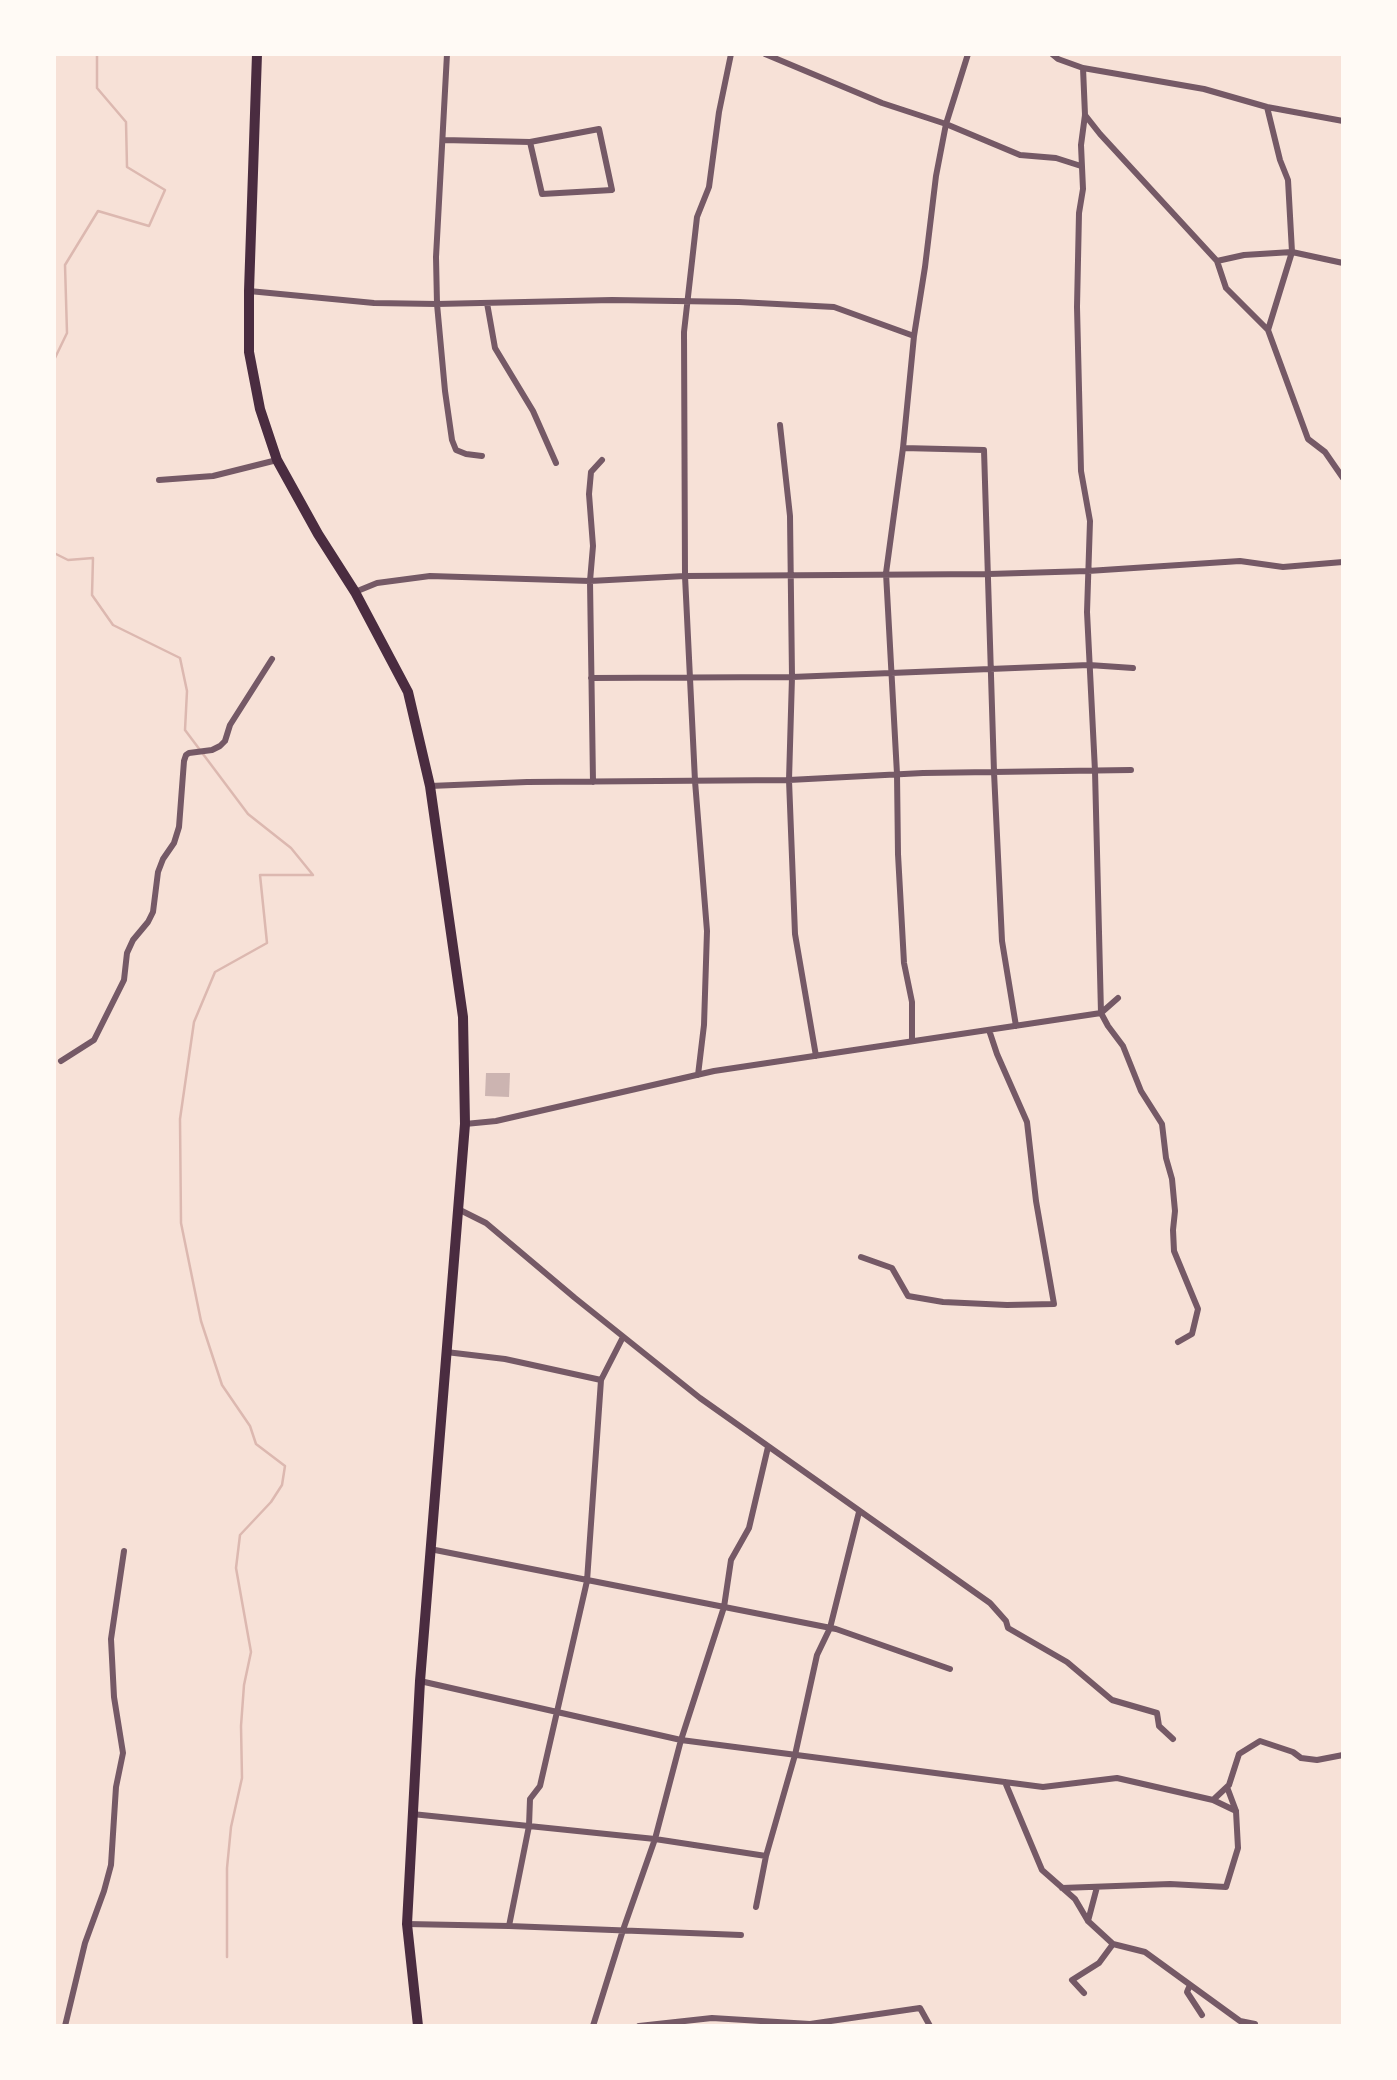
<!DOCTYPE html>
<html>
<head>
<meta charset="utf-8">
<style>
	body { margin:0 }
	#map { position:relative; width:1397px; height:2080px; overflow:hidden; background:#f7e1d7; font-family:"Playfair Display",serif }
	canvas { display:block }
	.frame { position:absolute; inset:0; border:56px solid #fffaf5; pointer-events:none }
</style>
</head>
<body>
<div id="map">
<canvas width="1397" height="2080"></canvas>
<div class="frame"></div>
</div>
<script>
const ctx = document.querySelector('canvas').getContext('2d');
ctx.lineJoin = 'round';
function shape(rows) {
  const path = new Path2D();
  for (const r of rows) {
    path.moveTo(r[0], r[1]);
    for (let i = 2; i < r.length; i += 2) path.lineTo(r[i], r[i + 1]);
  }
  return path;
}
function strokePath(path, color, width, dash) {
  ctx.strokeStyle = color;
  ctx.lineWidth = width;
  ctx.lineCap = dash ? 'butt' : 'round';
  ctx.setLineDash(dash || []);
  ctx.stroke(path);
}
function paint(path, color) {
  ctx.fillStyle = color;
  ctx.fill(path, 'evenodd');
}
strokePath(shape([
	[54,360,67,333,65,265,98,211,149,226,165,190,127,167,126,122,97,88,97,54],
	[54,553,68,560,93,558,92,595,113,625,180,658,187,691,185,730,248,814,291,848,313,875,260,875,267,943,215,972,194,1022,180,1119,181,1223,201,1321,222,1385,250,1426,256,1444,285,1466,282,1485,271,1502,240,1535,236,1568,251,1652,244,1685,241,1726,242,1778,231,1827,227,1868,227,1957]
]), '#dcb8b0', 2.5);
paint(shape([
	[486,1073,510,1073,509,1097,485,1096]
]), '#ccb4b1');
strokePath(shape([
	[447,54,436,257,437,304,445,391,452,440,456,450,466,454,482,456],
	[765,54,882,103,946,124,1020,155,1056,158,1081,166],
	[1052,54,1058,59,1083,68,1204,89,1267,107,1343,121],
	[1083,68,1085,115,1081,145,1083,189,1079,213,1077,307,1081,471,1090,521,1087,612,1095,771,1101,1013,1108,1026,1123,1046,1141,1091,1162,1124,1166,1158,1172,1179,1175,1211,1173,1230,1174,1251,1198,1309,1192,1334,1178,1342],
	[1267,107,1280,160,1288,180,1292,252,1268,330],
	[1085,115,1100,134,1217,261,1226,288,1268,330,1308,439,1325,452,1343,478],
	[443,140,530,142,599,129,612,190,542,194,530,142],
	[1217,261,1244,255,1292,252,1343,263],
	[249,291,374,303,437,304,612,300,739,302,834,307,914,336],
	[487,303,495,348,533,411,556,463],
	[780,425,790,516,792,677,789,780,795,934,816,1056],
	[903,448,984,450,994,772,1002,941,1016,1026],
	[159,480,213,476,277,460],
	[355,592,377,583,430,576,590,581,685,576,989,574,1088,571,1240,561,1283,567,1343,562],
	[591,678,792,677,1089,665,1133,668],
	[593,782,590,581,593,546,589,494,591,472,602,460],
	[430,786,527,782,789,780,923,773,1131,770],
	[912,1041,912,1002,904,963,898,854,897,774,886,573,903,448,914,336,925,267,936,176,946,124,968,54],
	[61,1061,94,1040,124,980,127,953,133,940,148,922,153,912,158,872,163,859,174,843,179,827,184,761,186,755,189,753,212,750,220,746,225,741,230,725,272,659],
	[698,1075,704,1025,707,931,695,781,685,576,684,332,697,217,709,187,719,112,731,54],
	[465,1124,496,1121,714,1071,1101,1013,1118,998],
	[458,1209,486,1223,575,1298,700,1398,990,1603,1006,1621,1008,1628,1067,1662,1112,1700,1157,1713,1159,1726,1173,1739],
	[861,1257,892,1268,908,1296,943,1302,1007,1305,1054,1304,1036,1201,1027,1122,997,1054,989,1030],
	[446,1352,505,1359,601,1380],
	[430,1549,836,1629,950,1669],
	[420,1681,681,1740,1043,1787,1117,1778,1213,1800,1229,1785,1239,1754,1260,1741,1293,1752,1301,1758,1317,1760,1343,1755],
	[1005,1782,1042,1870,1075,1899,1088,1921,1113,1944,1145,1952,1240,2021,1255,2024],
	[1213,1800,1236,1811],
	[412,1814,655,1839,766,1856],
	[1062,1888,1170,1884,1226,1887,1238,1848,1236,1811,1227,1787],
	[756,1907,766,1856,795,1755,817,1655,830,1628,859,1512],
	[1088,1921,1097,1887],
	[407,1924,509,1926,741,1935],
	[509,1926,529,1826,530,1799,540,1786,587,1581,601,1380,623,1337],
	[1190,1985,1187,1992,1202,2015],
	[1084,1993,1072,1980,1099,1963,1113,1944],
	[65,2026,85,1943,104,1891,111,1865,116,1787,123,1753,114,1697,111,1639,124,1551],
	[593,2026,623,1930,655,1839,681,1740,724,1607,731,1560,749,1528,768,1447],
	[639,2026,712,2018,810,2024,920,2008,930,2026]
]), '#755966', 6);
strokePath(shape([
	[257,54,249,291,249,352,260,409,277,460,318,534,355,592,408,692,430,786,463,1017,465,1124,420,1681,407,1924,418,2026]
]), '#4a2c40', 10);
</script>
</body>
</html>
